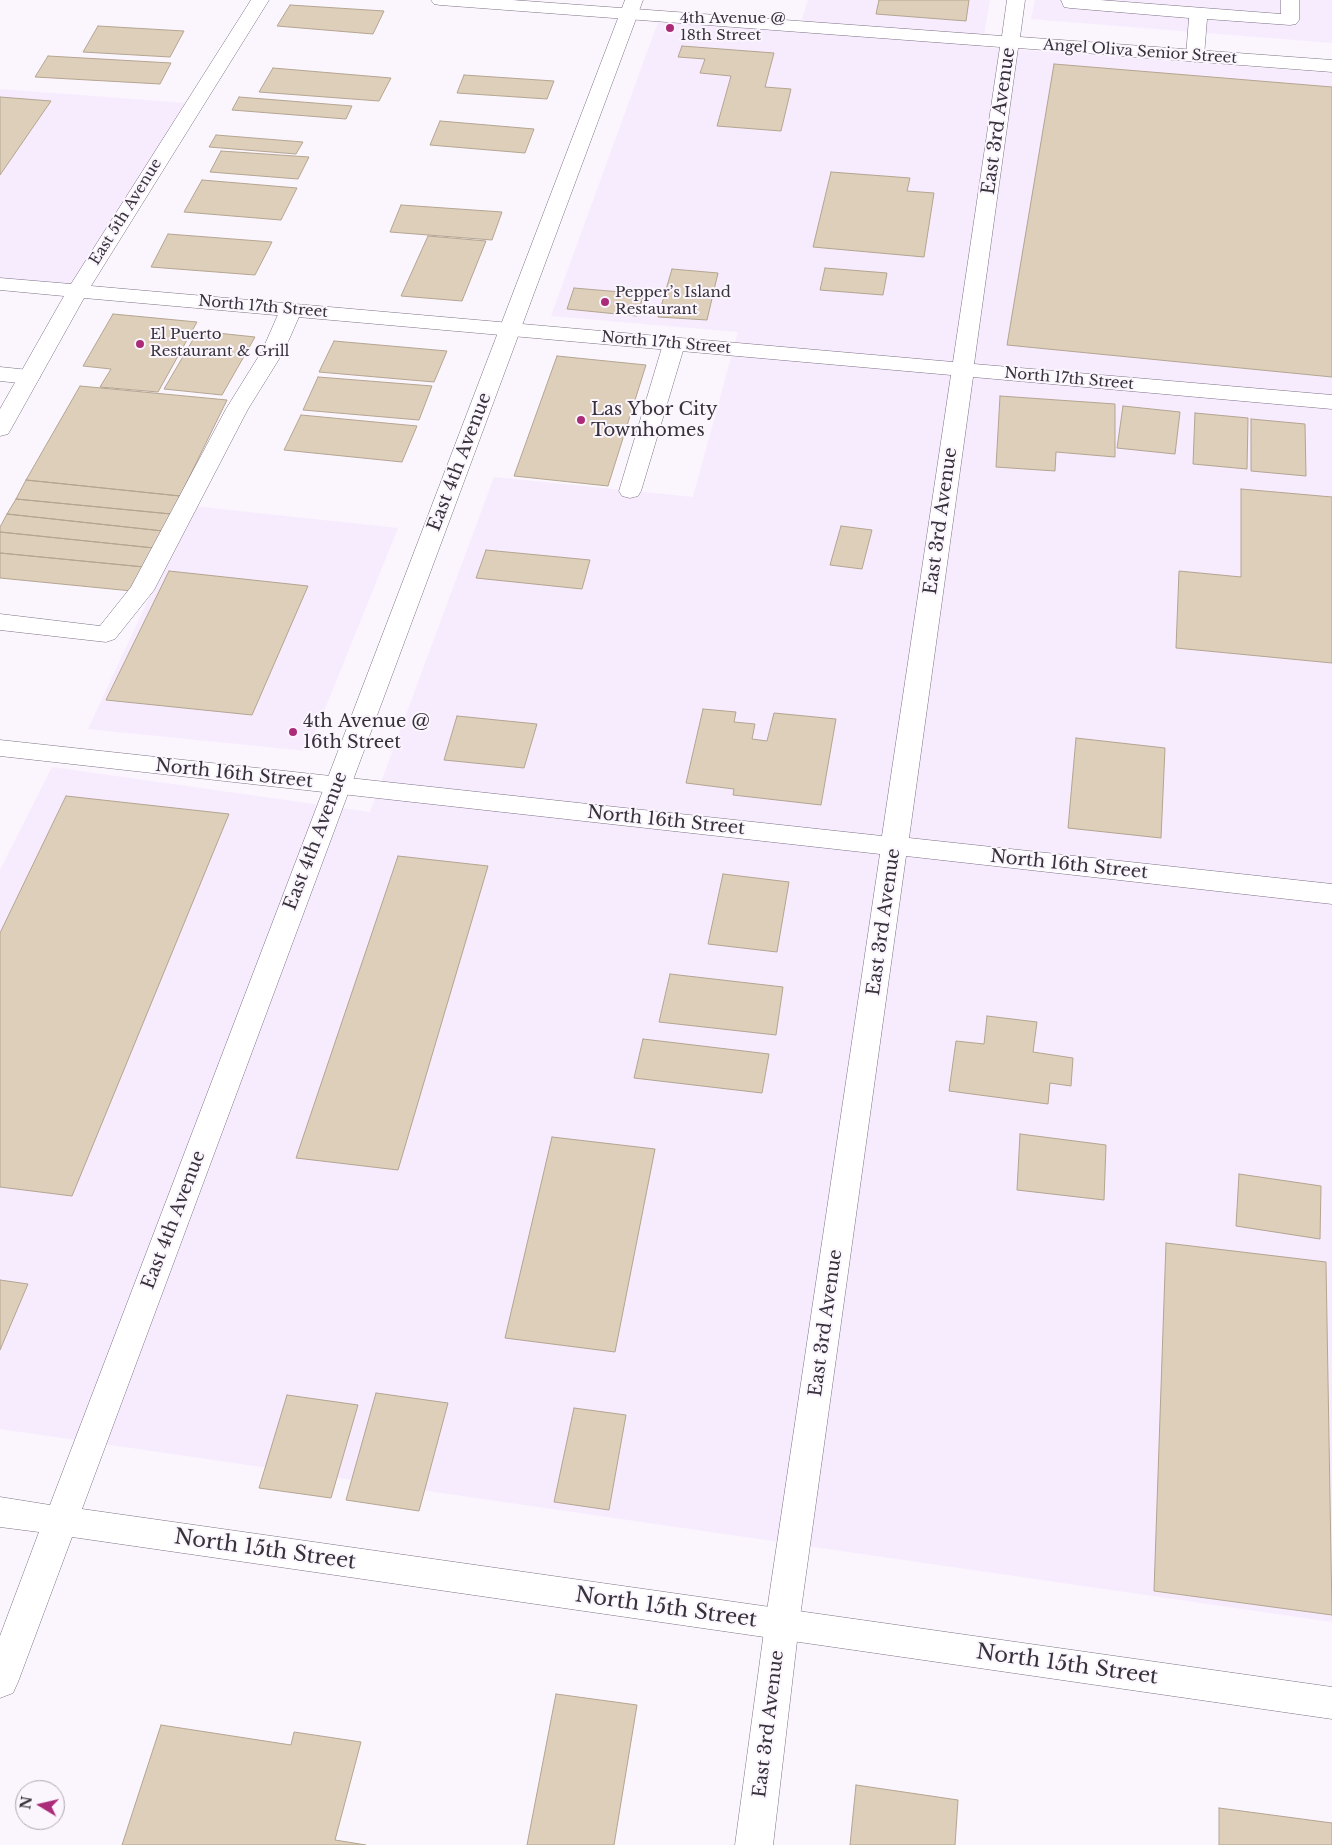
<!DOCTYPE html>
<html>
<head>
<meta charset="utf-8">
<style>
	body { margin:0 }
	#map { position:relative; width:1332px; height:1845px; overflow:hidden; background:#fbf5fe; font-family:"Libre Baskerville",serif }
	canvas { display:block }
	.north { position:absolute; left:15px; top:1780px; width:50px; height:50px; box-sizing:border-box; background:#fbf5fe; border:1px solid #aca7b0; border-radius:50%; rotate:279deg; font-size:14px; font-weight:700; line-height:20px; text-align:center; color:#36313a }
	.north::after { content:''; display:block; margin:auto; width:18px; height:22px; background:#ab2b79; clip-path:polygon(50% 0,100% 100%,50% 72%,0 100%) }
</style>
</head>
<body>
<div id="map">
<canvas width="1332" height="1845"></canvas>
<div class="north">N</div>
</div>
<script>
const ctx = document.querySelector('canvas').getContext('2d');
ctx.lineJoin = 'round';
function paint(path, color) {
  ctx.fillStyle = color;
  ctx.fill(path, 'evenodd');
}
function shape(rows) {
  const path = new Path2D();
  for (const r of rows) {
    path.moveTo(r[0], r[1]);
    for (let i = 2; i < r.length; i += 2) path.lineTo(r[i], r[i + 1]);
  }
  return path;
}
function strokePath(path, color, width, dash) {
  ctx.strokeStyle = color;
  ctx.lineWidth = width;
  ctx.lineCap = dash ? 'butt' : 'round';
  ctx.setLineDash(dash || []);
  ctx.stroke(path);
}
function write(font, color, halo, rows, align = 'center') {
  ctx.font = font + ' "Libre Baskerville",serif';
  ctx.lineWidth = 4;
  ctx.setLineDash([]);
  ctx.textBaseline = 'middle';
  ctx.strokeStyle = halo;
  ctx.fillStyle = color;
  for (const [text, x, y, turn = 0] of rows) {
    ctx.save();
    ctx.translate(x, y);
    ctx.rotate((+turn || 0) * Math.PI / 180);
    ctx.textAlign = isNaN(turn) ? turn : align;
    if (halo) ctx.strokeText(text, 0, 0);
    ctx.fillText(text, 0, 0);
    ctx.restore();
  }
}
paint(shape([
	[808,0,990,0,982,47,1332,73,1332,1622,0,1429,0,870,52,767,370,812,494,477,693,497,738,332,551,316,658,22,798,32],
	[1035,0,1332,0,1332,43,1031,19],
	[0,89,185,103,74,290,0,284],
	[192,506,398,528,308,751,88,729]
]), '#f7ecfe');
const building = shape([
	[879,0,969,0,966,21,876,14,879,0],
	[290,5,384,11,373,34,277,26,290,5],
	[98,26,184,31,170,57,83,52,98,26],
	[682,46,774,53,765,87,791,89,781,131,717,126,731,76,700,73,705,59,678,57,682,46],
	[48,56,171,63,160,84,35,77,48,56],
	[1054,64,1332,87,1332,377,1007,345,1054,64],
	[273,68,391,78,379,101,259,92,273,68],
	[464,75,554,81,547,99,457,93,464,75],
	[0,97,51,101,0,175,0,97],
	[239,97,352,106,346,119,232,110,239,97],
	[440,121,534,129,525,153,430,145,440,121],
	[216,135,303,142,296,154,209,147,216,135],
	[221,151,309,157,298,179,210,172,221,151],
	[831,172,910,178,907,191,934,193,924,257,813,247,831,172],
	[202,180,297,188,281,220,184,212,202,180],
	[401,205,502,212,492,240,390,232,401,205],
	[168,234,272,242,255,275,151,267,168,234],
	[428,236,486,241,462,301,401,296,428,236],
	[825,268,887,273,883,295,820,290,825,268],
	[672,269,718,273,707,320,658,317,672,269],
	[574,288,644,294,637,316,567,309,574,288],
	[113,314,197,322,158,392,100,387,111,369,83,366,113,314],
	[198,331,255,337,222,395,164,389,198,331],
	[334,341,447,351,434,382,319,372,334,341],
	[557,356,646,365,608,486,514,476,557,356],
	[318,377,432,386,419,420,303,410,318,377],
	[80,386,227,400,180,496,26,480,80,386],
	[1000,396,1115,404,1115,457,1056,452,1055,471,996,467,1000,396],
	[1123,406,1180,412,1175,454,1117,448,1123,406],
	[1195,413,1248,418,1247,469,1193,464,1195,413],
	[301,415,417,426,402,462,284,450,301,415],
	[1251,419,1305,424,1306,476,1251,471,1251,419],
	[26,480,180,496,171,514,16,499,26,480],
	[1241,489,1332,497,1332,663,1176,648,1179,571,1241,577,1241,489],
	[16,499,171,514,163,531,7,514,16,499],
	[7,514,163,531,154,548,0,532,0,527,7,514],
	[841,526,872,530,862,569,830,565,841,526],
	[0,532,154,548,144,567,0,553,0,532],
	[486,550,590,560,582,589,476,578,486,550],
	[0,553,144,567,132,591,0,578,0,553],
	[169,571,308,586,252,715,106,700,169,571],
	[703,709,736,712,734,722,755,724,752,739,767,741,774,713,836,719,821,805,733,795,734,789,686,783,703,709],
	[457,716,537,724,524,768,444,760,457,716],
	[1076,738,1165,748,1161,838,1068,828,1076,738],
	[66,796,229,814,72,1196,0,1187,0,933,66,796],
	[398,856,488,866,398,1170,296,1158,398,856],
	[723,874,789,882,777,952,708,944,723,874],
	[670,974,783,987,776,1035,659,1022,670,974],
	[987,1016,1037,1022,1033,1052,1073,1058,1071,1086,1050,1083,1048,1104,949,1091,956,1041,984,1044,987,1016],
	[643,1039,769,1054,762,1093,634,1078,643,1039],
	[1020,1134,1106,1145,1104,1200,1017,1190,1020,1134],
	[552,1137,655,1149,615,1352,505,1338,552,1137],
	[1239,1174,1321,1186,1320,1239,1236,1226,1239,1174],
	[1166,1243,1326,1262,1332,1615,1154,1591,1166,1243],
	[0,1280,28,1284,0,1350,0,1280],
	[376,1393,448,1403,419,1511,346,1500,376,1393],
	[287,1395,358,1405,331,1498,259,1488,287,1395],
	[574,1408,626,1415,609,1510,554,1502,574,1408],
	[556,1694,637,1705,614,1845,527,1845,556,1694],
	[161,1725,291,1745,294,1732,361,1742,335,1840,366,1845,122,1845,161,1725],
	[856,1785,958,1800,955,1845,850,1845,856,1785],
	[1219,1808,1332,1823,1332,1845,1219,1845,1219,1808]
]);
paint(building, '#decfba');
strokePath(building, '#b4a591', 1);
const service = shape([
	[1061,0,1100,0,1281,14,1281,0,1299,0,1299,20,1296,24,1290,25,1207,19,1204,56,1201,60,1195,62,1189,60,1186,56,1189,18,1070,8,1064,7,1061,0],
	[291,304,298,306,302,310,284,351,248,409,154,590,115,639,106,642,0,630,0,614,100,626,131,587,226,409,262,351,280,310,284,306,291,304],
	[674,338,682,339,685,344,641,491,638,496,630,498,622,496,619,491,663,344,666,339,674,338],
	[0,367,29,370,37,372,40,377,37,382,29,384,0,381,0,367]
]);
const minor = shape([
	[251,0,269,0,91,286,953,362,1000,47,440,5,434,4,431,0,512,0,1002,36,1007,0,1025,0,1020,37,1332,60,1332,72,1018,48,974,364,1332,395,1332,409,973,377,909,838,1332,884,1332,904,906,856,799,1624,773,1845,735,1845,765,1624,880,854,0,756,0,740,882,836,951,375,84,298,11,429,8,434,0,436,0,409,64,296,0,290,0,278,71,284,251,0]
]);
const tertiary = shape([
	[625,0,643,0,82,1509,1332,1687,1332,1719,72,1537,18,1682,13,1693,0,1698,0,1636,39,1532,0,1527,0,1497,50,1505,625,0]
]);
strokePath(service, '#7e7286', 1);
strokePath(minor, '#7e7286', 1);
strokePath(tertiary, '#7e7286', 1);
paint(service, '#fff');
paint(minor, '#fff');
paint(tertiary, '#fff');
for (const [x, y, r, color] of [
	[670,28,5,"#ab2b79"],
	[605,302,5,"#ab2b79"],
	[140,344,5,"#ab2b79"],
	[581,420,5,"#ab2b79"],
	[293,732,5,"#ab2b79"]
]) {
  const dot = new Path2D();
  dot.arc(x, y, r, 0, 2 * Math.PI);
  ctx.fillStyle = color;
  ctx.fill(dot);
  strokePath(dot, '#fbf5fe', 2);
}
write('15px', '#36313a', '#fbf5fe', [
	["4th Avenue @",680,19],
	["18th Street",680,36],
	["Pepper’s Island",615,293],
	["Restaurant",615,310],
	["El Puerto",150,335],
	["Restaurant & Grill",150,352]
], 'left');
write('15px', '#36313a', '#fbf5fe', [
	["Angel Oliva Senior Street",1140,52,4],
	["East 5th Avenue",126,212,-58],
	["North 17th Street",263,307,5],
	["North 17th Street",666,343,5],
	["North 17th Street",1069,379,5]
]);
write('18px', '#36313a', '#fbf5fe', [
	["East 3rd Avenue",999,121,-82],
	["East 4th Avenue",460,462,-69],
	["East 3rd Avenue",941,521,-82],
	["North 16th Street",234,774,6],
	["North 16th Street",666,821,6],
	["East 4th Avenue",316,841,-69],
	["North 16th Street",1069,865,6],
	["East 3rd Avenue",884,922,-82],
	["East 4th Avenue",174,1220,-69],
	["East 3rd Avenue",826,1323,-82],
	["East 3rd Avenue",769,1724,-83]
]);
write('18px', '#36313a', '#fbf5fe', [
	["Las Ybor City",591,410],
	["Townhomes",591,431],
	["4th Avenue @",303,722],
	["16th Street",303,743]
], 'left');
write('21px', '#36313a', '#fbf5fe', [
	["North 15th Street",265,1550,8],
	["North 15th Street",666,1608,8],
	["North 15th Street",1067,1665,8]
]);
</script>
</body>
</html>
